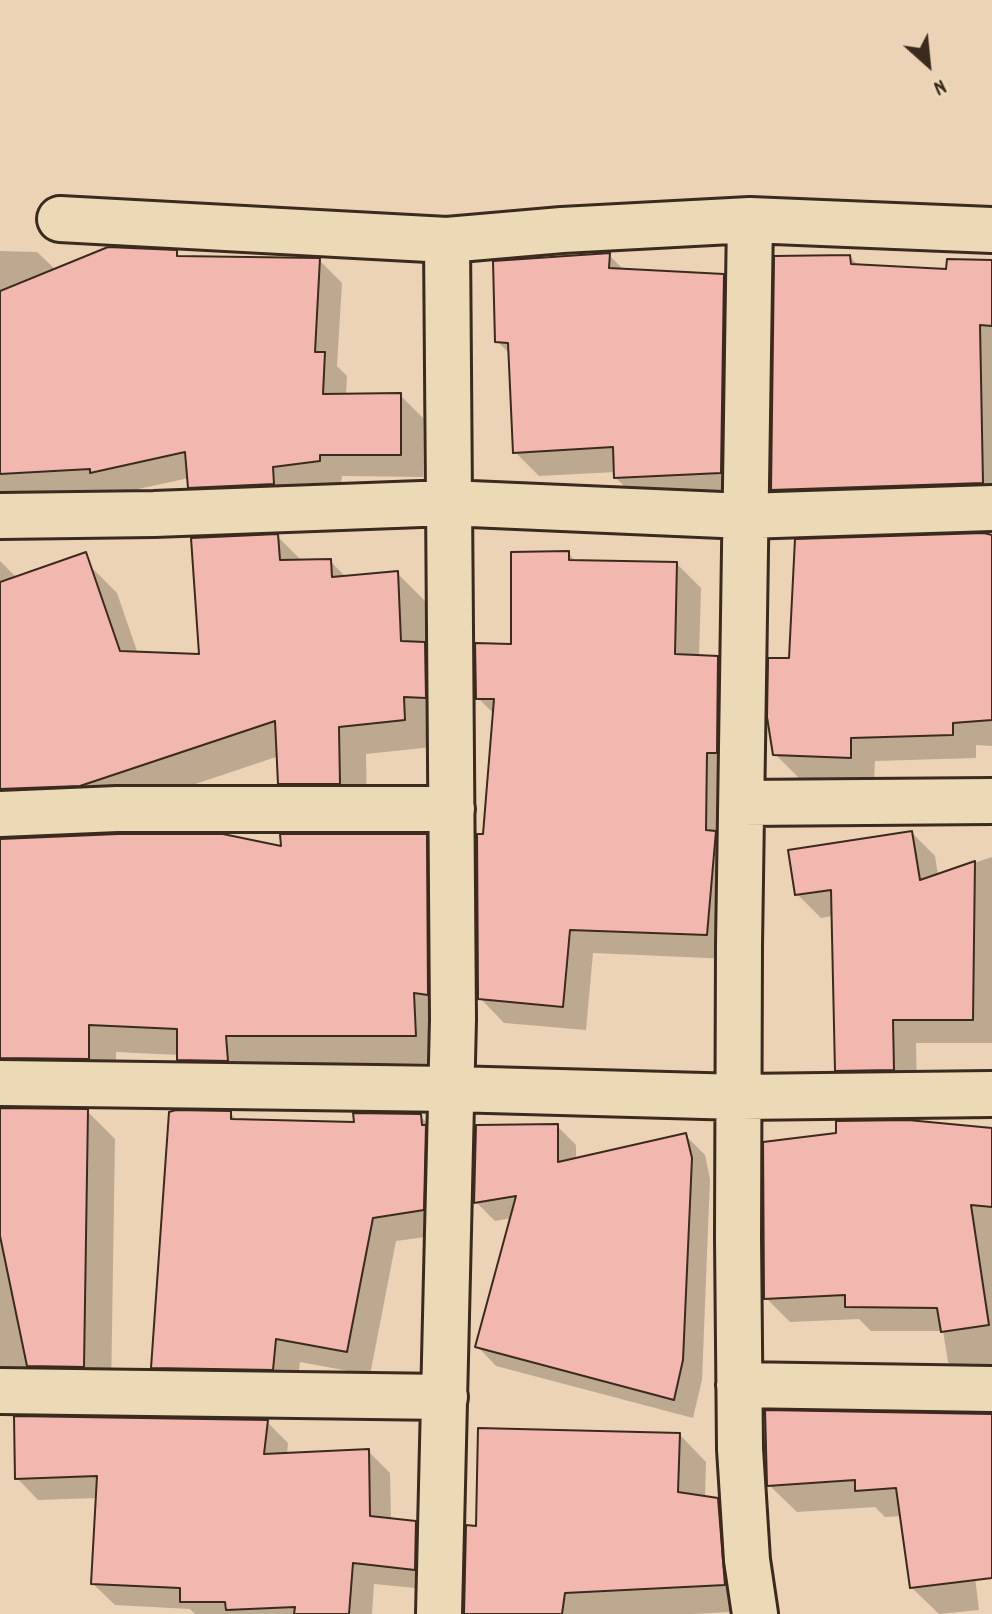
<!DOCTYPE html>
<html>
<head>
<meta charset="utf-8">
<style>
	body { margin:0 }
	#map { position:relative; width:992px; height:1614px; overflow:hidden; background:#edd3b5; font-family:Dekko,sans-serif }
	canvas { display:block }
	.north { position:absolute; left:888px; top:24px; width:80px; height:80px; -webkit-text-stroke:6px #ecdab7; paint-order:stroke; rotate:153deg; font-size:22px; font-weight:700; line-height:32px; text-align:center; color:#3b2a1e }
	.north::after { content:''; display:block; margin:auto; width:28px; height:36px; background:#3b2a1e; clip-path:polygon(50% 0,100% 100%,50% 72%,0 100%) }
</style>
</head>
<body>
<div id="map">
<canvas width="992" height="1614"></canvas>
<div class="north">N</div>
</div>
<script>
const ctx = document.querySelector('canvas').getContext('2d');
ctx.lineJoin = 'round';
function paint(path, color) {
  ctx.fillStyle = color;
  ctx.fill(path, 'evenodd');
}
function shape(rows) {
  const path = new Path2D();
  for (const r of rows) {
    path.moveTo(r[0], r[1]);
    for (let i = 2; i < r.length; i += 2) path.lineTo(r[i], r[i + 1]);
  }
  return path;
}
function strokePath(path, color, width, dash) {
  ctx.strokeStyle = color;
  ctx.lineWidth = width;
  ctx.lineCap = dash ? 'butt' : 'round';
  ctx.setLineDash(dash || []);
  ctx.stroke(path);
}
paint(shape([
	[0,251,37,252,56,270,176,252,181,258,319,260,342,283,337,366,347,376,346,396,400,395,423,418,423,477,342,476,341,483,294,489,212,509,189,487,189,478,115,494,111,491,30,495,0,512],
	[609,255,625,271,723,276,748,300,745,497,640,502,616,478,616,472,539,476,515,452,511,355,497,341],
	[850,257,859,266,948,271,992,262,992,507,797,513,773,489],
	[992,535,992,746,976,745,976,758,875,761,874,781,800,779,775,754,790,660],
	[277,536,302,561,330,561,347,578,397,573,425,601,427,646,452,671,432,747,366,754,367,811,308,811,280,783,279,756,109,813,5,830,3,841,283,848,426,836,454,864,443,1063,253,1063,254,1088,206,1087,179,1060,179,1055,116,1052,116,1086,5,1099,3,1110,87,1111,115,1139,111,1394,0,1377,0,561,17,578,89,565,117,593,138,654,201,656],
	[568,553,577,563,677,564,701,588,699,657,718,658,742,682,730,959,593,953,586,1030,504,1023,480,998,485,836,495,715,478,698,513,646],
	[912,833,935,856,938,875,992,857,992,1043,916,1043,917,1093,860,1094,837,1070,833,916,821,918,797,894],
	[230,1113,238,1121,356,1124,420,1116,444,1140,447,1234,396,1241,370,1375,300,1362,296,1393,177,1391,153,1367],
	[557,1126,576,1145,576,1160,686,1136,705,1155,710,1179,702,1380,693,1418,496,1366,477,1346,512,1218,495,1221,476,1202],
	[992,1130,992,1387,972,1387,948,1362,943,1331,871,1331,859,1319,790,1322,766,1298],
	[767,1412,992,1509,967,1511,979,1610,939,1614,912,1588,902,1516,885,1517,875,1507,797,1512,769,1485],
	[267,1422,288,1443,287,1455,368,1451,390,1473,391,1520,415,1523,437,1544,436,1590,374,1584,372,1614,195,1614,190,1609,115,1605,93,1584,98,1498,38,1500,17,1478],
	[680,1435,706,1462,705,1498,717,1500,744,1527,751,1611,693,1614,466,1614,478,1528]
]), '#0003');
const building = shape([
	[108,247,177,250,177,256,320,258,315,352,325,352,323,394,401,393,401,455,320,455,320,461,273,467,274,484,188,488,185,452,90,473,90,469,0,474,0,291,108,247],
	[610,253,609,268,724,274,721,473,614,478,613,447,513,453,508,343,495,342,493,261,610,253],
	[850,255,851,264,946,269,947,259,992,260,992,326,980,325,983,483,771,490,774,256,850,255],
	[984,533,992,535,992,720,953,723,953,735,851,738,851,758,773,755,767,717,768,658,789,658,795,539,984,533],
	[278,534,280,560,331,559,332,577,398,571,401,641,425,642,426,698,404,697,405,720,339,727,340,784,278,784,275,721,80,786,0,789,0,582,86,552,120,651,199,654,191,538,278,534],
	[569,551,569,560,677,562,675,654,718,656,717,753,707,753,706,830,716,831,707,935,570,930,563,1007,478,999,477,834,483,834,494,699,476,699,475,643,511,644,511,552,569,551],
	[912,831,920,880,975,861,973,1020,893,1020,894,1070,835,1071,831,890,795,895,788,850,912,831],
	[118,834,223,834,281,846,280,834,427,834,428,995,414,993,416,1036,226,1036,228,1061,177,1060,177,1029,89,1025,89,1059,0,1058,0,839,118,834],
	[0,1108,88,1109,84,1367,27,1366,0,1236,0,1108],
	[176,1110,231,1111,231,1119,354,1122,353,1113,421,1114,422,1125,426,1125,424,1210,373,1218,347,1352,276,1339,273,1370,151,1368,169,1112,176,1110],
	[908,1120,992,1128,992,1207,971,1205,989,1325,941,1332,937,1308,845,1307,845,1295,764,1299,763,1142,836,1133,836,1121,908,1120],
	[558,1124,558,1162,686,1133,692,1158,683,1360,674,1400,475,1347,516,1196,474,1203,476,1125,558,1124],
	[765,1410,992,1414,992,1578,910,1588,896,1488,855,1491,855,1480,767,1486,765,1410],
	[14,1416,268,1420,264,1454,369,1449,370,1516,416,1521,415,1570,353,1563,349,1614,294,1614,295,1607,226,1610,225,1602,180,1602,180,1588,91,1584,97,1476,15,1479,14,1416],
	[478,1428,680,1433,678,1492,718,1498,725,1585,565,1593,562,1614,464,1614,466,1525,476,1526,478,1428]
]);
paint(building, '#f2b7ae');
strokePath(building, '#3b2a1e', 2);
const minor = shape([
	[60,219,447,240],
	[750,220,992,230],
	[0,516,154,514,448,503,745,516,992,508],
	[742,803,992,801],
	[0,814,117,809,452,809],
	[0,1083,452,1089,740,1097,992,1094],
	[739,1385,992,1389],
	[0,1391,445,1397],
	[439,1614,453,1019,447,240,562,230,750,220,739,945,738,1237,740,1449,747,1560,755,1614]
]);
strokePath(minor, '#3b2a1e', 50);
strokePath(minor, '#ecdab7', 44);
</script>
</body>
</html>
